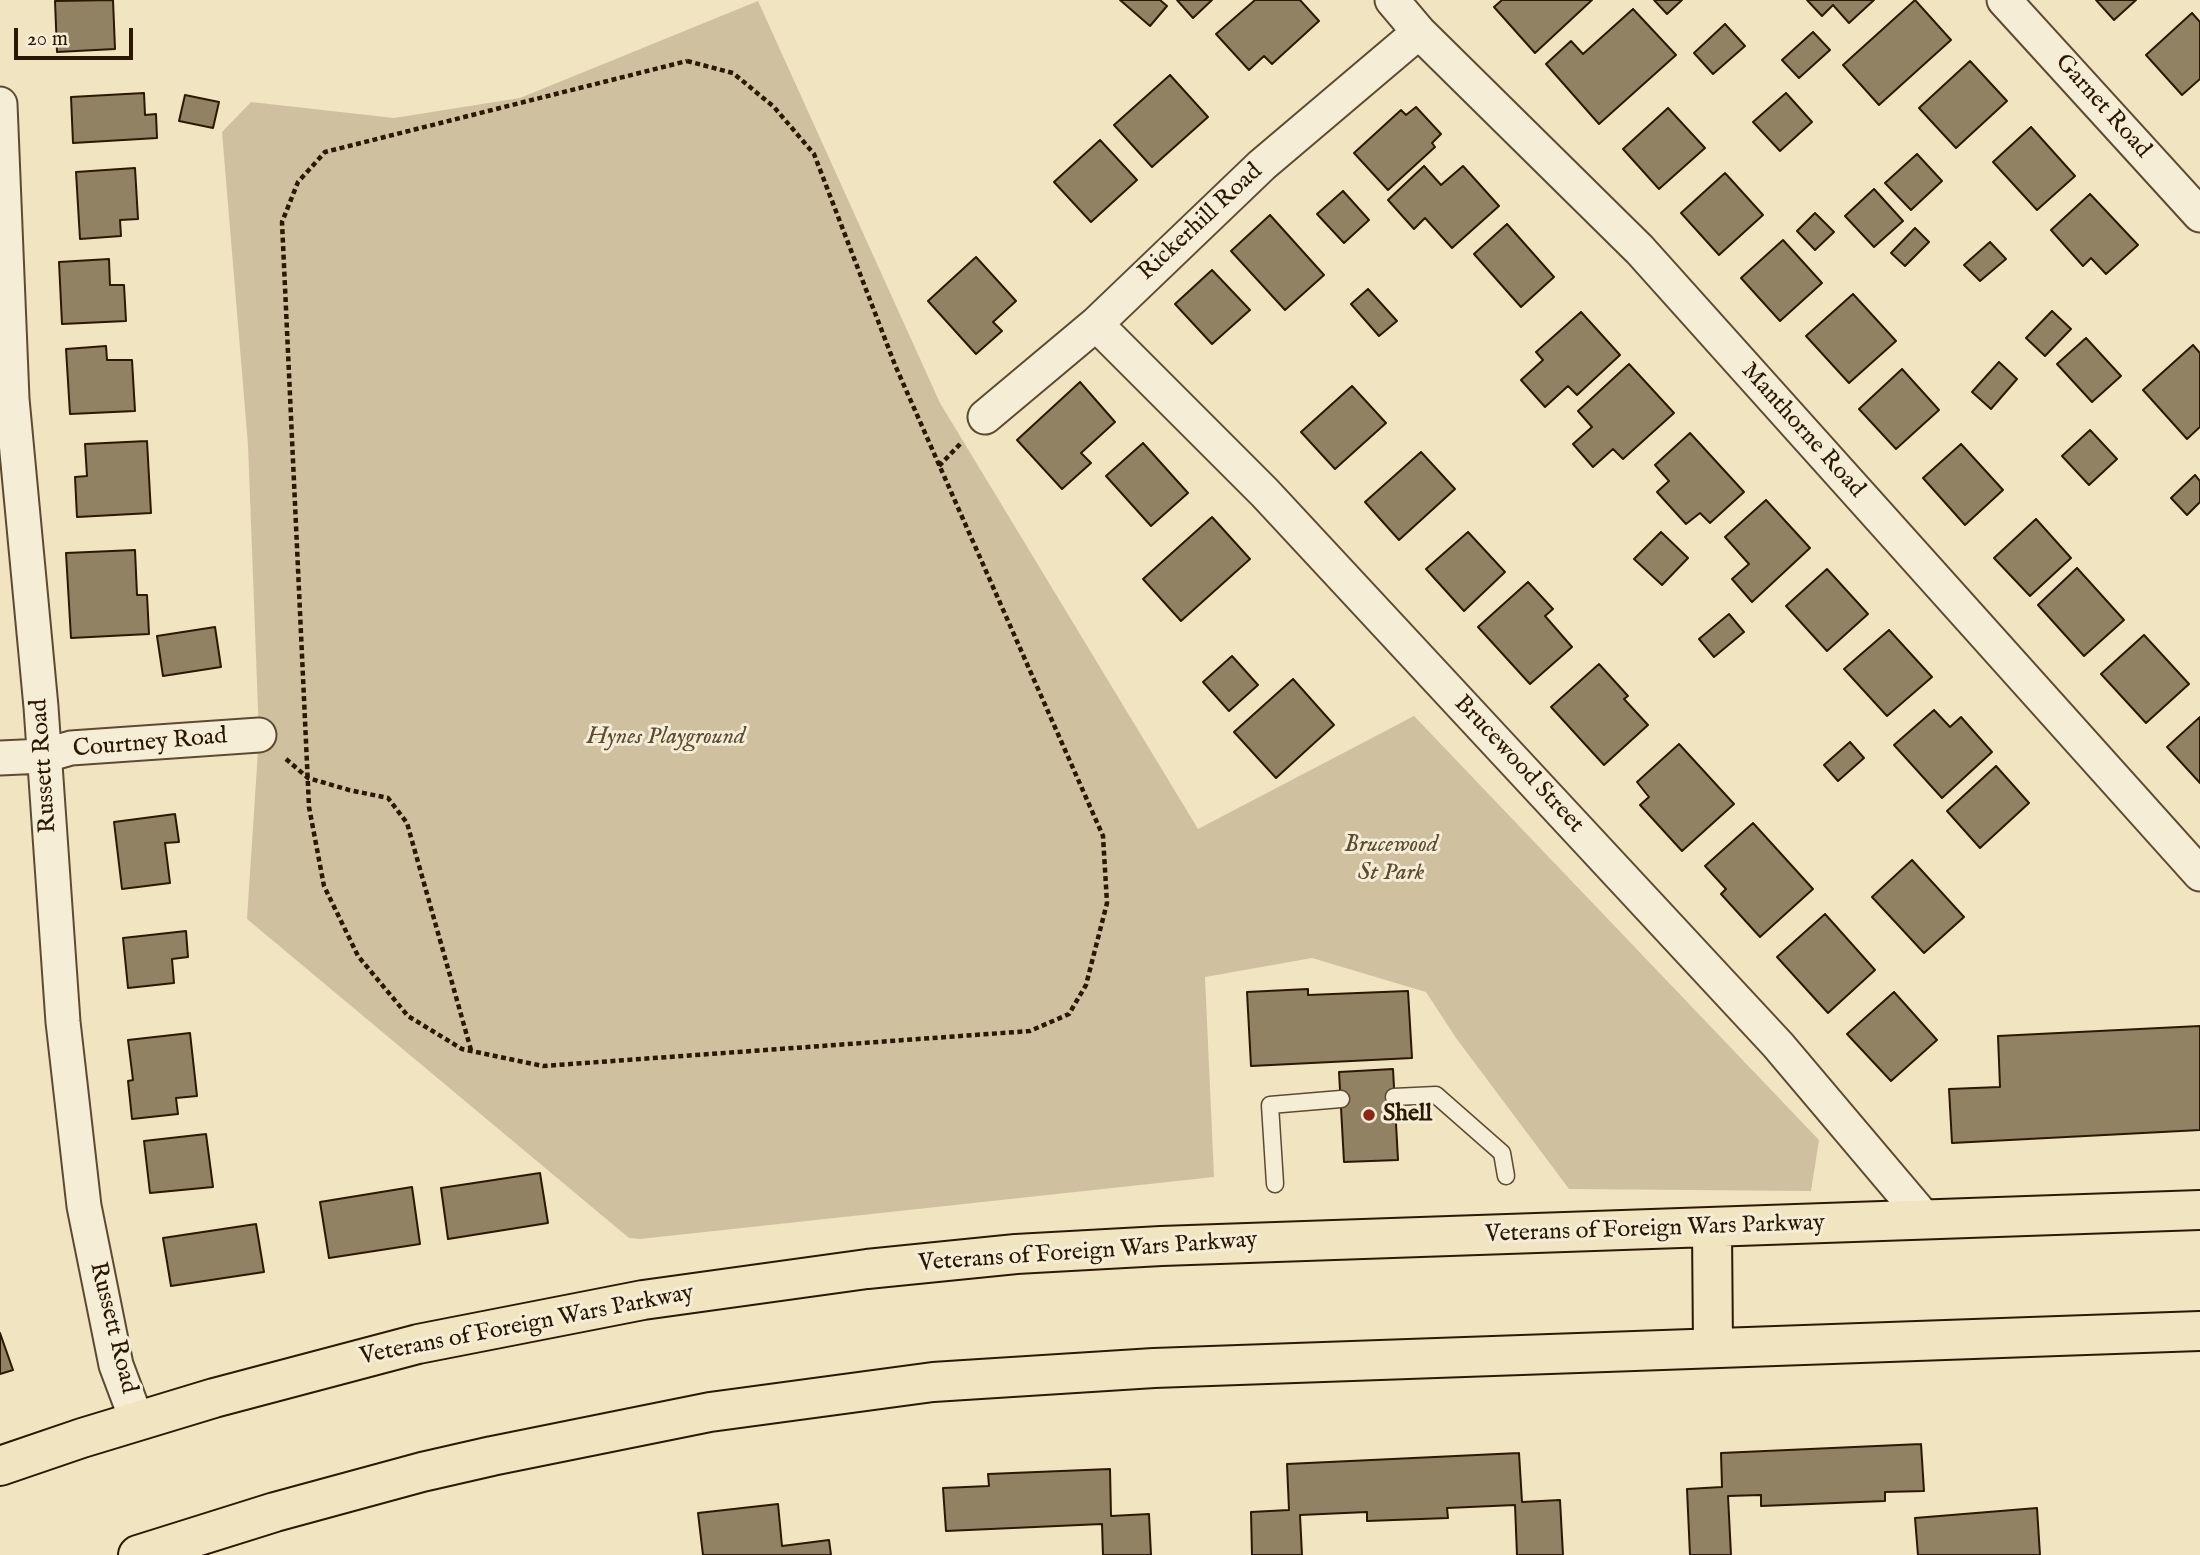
<!DOCTYPE html>
<html>
<head>
<meta charset="utf-8">
<style>
	body { margin:0 }
	#map { position:relative; width:2200px; height:1555px; overflow:hidden; background:#f1e4c0; font-family:"IM FELL English",serif }
	canvas { display:block }
	.scale { position:absolute; left:14px; top:28px; width:119px; height:32px; box-sizing:border-box; border:4px solid #2b1801; border-top:0; padding-left:9px; font-size:21px; line-height:24px; white-space:nowrap; color:#2b1801; -webkit-text-stroke:5px #f6edd6; paint-order:stroke }
</style>
</head>
<body>
<div id="map">
<canvas width="2200" height="1555"></canvas>
<div class="scale">20 m</div>
</div>
<script>
const ctx = document.querySelector('canvas').getContext('2d');
ctx.lineJoin = 'round';
function paint(path, color) {
  ctx.fillStyle = color;
  ctx.fill(path, 'evenodd');
}
function shape(rows) {
  const path = new Path2D();
  for (const r of rows) {
    path.moveTo(r[0], r[1]);
    for (let i = 2; i < r.length; i += 2) path.lineTo(r[i], r[i + 1]);
  }
  return path;
}
function strokePath(path, color, width, dash) {
  ctx.strokeStyle = color;
  ctx.lineWidth = width;
  ctx.lineCap = dash ? 'butt' : 'round';
  ctx.setLineDash(dash || []);
  ctx.stroke(path);
}
function write(font, color, halo, rows, align = 'center') {
  ctx.font = font + ' "IM FELL English",serif';
  ctx.lineWidth = 6;
  ctx.setLineDash([]);
  ctx.textBaseline = 'middle';
  ctx.strokeStyle = halo;
  ctx.fillStyle = color;
  for (const [text, x, y, turn = 0] of rows) {
    ctx.save();
    ctx.translate(x, y);
    ctx.rotate((+turn || 0) * Math.PI / 180);
    ctx.textAlign = isNaN(turn) ? turn : align;
    if (halo) ctx.strokeText(text, 0, 0);
    ctx.fillText(text, 0, 0);
    ctx.restore();
  }
}
paint(shape([
	[758,1,940,403,1198,829,1414,716,1819,1140,1811,1191,1569,1189,1456,1038,1426,992,1312,958,1205,977,1214,1177,640,1239,629,1238,247,919,259,735,248,445,222,132,251,102,394,118,520,98]
]), '#cfc1a0');
const building = shape([
	[113,0,115,49,57,52,55,1,113,0],
	[1120,0,1160,0,1167,6,1150,26,1120,0],
	[1177,0,1212,0,1193,18,1177,0],
	[1255,0,1300,0,1319,21,1272,64,1264,56,1249,70,1216,34,1255,0],
	[1502,0,1592,0,1535,53,1494,7,1502,0],
	[1654,0,1682,0,1667,14,1654,0],
	[1807,0,1874,0,1849,23,1833,5,1822,16,1807,0],
	[1915,0,1951,40,1879,105,1843,65,1915,0],
	[2096,0,2136,0,2114,20,2096,0],
	[1633,9,1676,55,1599,124,1546,64,1571,41,1583,54,1633,9],
	[2192,13,2200,22,2200,79,2182,95,2146,55,2192,13],
	[1725,24,1745,46,1713,74,1694,53,1725,24],
	[1813,32,1830,50,1799,78,1782,60,1813,32],
	[1970,61,2007,101,1956,148,1919,108,1970,61],
	[1170,75,1208,117,1152,167,1114,125,1170,75],
	[144,93,145,115,156,114,157,138,73,143,71,97,144,93],
	[1786,93,1812,122,1780,151,1753,122,1786,93],
	[185,95,219,102,213,128,179,121,185,95],
	[1416,107,1441,134,1432,143,1435,147,1388,190,1354,153,1401,110,1406,115,1416,107],
	[1668,108,1705,148,1659,189,1623,149,1668,108],
	[2031,127,2075,176,2037,210,1993,162,2031,127],
	[1100,140,1137,180,1091,222,1054,182,1100,140],
	[1917,154,1942,181,1911,210,1885,183,1917,154],
	[1424,166,1441,185,1463,166,1499,206,1452,248,1425,218,1414,229,1388,200,1424,166],
	[135,168,138,219,120,220,121,236,80,239,76,172,135,168],
	[1725,173,1763,215,1719,255,1681,213,1725,173],
	[1874,189,1903,221,1874,247,1845,216,1874,189],
	[1343,191,1369,220,1344,243,1317,214,1343,191],
	[2090,194,2138,245,2106,274,2091,258,2083,266,2051,230,2090,194],
	[1815,213,1834,232,1815,250,1797,231,1815,213],
	[1270,215,1324,275,1285,310,1231,251,1270,215],
	[1507,224,1554,277,1521,307,1474,254,1507,224],
	[1915,228,1929,242,1905,266,1891,253,1915,228],
	[1783,240,1822,283,1780,321,1741,278,1783,240],
	[1990,242,2006,259,1980,281,1964,265,1990,242],
	[976,257,1016,301,993,322,1002,331,976,354,928,301,976,257],
	[109,259,110,285,124,285,126,321,62,324,59,262,109,259],
	[1212,270,1250,310,1212,344,1175,304,1212,270],
	[1368,289,1397,321,1379,336,1351,304,1368,289],
	[1853,294,1896,341,1849,383,1806,336,1853,294],
	[2052,311,2071,329,2045,356,2026,338,2052,311],
	[1581,312,1620,355,1577,395,1568,386,1545,407,1521,380,1543,360,1536,352,1581,312],
	[2086,338,2121,376,2092,402,2057,364,2086,338],
	[2193,345,2200,353,2200,427,2187,439,2143,390,2193,345],
	[106,346,107,360,132,360,135,411,70,414,66,349,106,346],
	[1999,362,2017,379,1991,409,1972,392,1999,362],
	[1629,364,1674,413,1623,459,1613,449,1593,467,1573,444,1592,427,1578,411,1629,364],
	[1902,369,1939,410,1896,449,1859,409,1902,369],
	[1080,382,1115,422,1081,453,1091,463,1062,489,1017,440,1080,382],
	[1352,386,1386,423,1335,469,1301,432,1352,386],
	[2090,430,2117,459,2089,485,2062,456,2090,430],
	[1690,433,1744,492,1710,523,1700,513,1686,524,1657,492,1669,481,1655,465,1690,433],
	[147,441,151,513,77,517,75,477,87,476,85,444,147,441],
	[1143,443,1188,493,1151,526,1106,476,1143,443],
	[1961,444,2003,490,1965,525,1923,478,1961,444],
	[1421,452,1455,489,1399,540,1365,502,1421,452],
	[2195,475,2200,481,2200,502,2187,515,2171,498,2195,475],
	[1766,500,1810,548,1752,602,1732,579,1749,564,1725,537,1766,500],
	[1212,517,1250,559,1181,621,1143,579,1212,517],
	[2036,519,2071,558,2030,596,1994,558,2036,519],
	[1468,532,1505,572,1464,611,1426,569,1468,532],
	[1661,532,1688,558,1662,585,1634,559,1661,532],
	[135,550,137,595,147,595,149,634,71,638,66,553,135,550],
	[2077,568,2124,620,2084,656,2038,605,2077,568],
	[1827,569,1868,614,1827,651,1786,606,1827,569],
	[1528,582,1553,609,1545,616,1572,647,1530,684,1478,627,1528,582],
	[1729,614,1744,632,1714,657,1699,639,1729,614],
	[215,627,221,667,163,676,157,636,215,627],
	[1889,630,1932,677,1887,716,1844,669,1889,630],
	[2144,635,2189,684,2146,723,2101,674,2144,635],
	[1232,656,1258,685,1229,711,1203,682,1232,656],
	[1599,664,1628,696,1624,699,1648,725,1604,765,1551,707,1599,664],
	[1293,679,1334,725,1276,778,1234,732,1293,679],
	[1934,710,1950,727,1961,717,1992,752,1942,798,1894,745,1934,710],
	[2200,717,2200,783,2167,747,2200,717],
	[1850,742,1864,758,1838,781,1824,765,1850,742],
	[1679,744,1734,804,1682,851,1640,805,1649,797,1637,782,1679,744],
	[1996,766,2029,803,1980,848,1947,811,1996,766],
	[175,814,179,842,165,843,170,883,122,889,114,822,175,814],
	[1753,823,1813,889,1760,937,1721,894,1726,889,1705,866,1753,823],
	[1912,860,1964,917,1924,953,1872,897,1912,860],
	[1825,914,1875,970,1828,1013,1777,957,1825,914],
	[186,931,188,957,172,959,174,983,128,988,123,938,186,931],
	[1308,989,1308,995,1408,991,1412,1058,1251,1066,1247,992,1308,989],
	[1894,992,1937,1040,1891,1081,1847,1034,1894,992],
	[2200,1026,2200,1130,1952,1143,1949,1089,2000,1087,1998,1036,2200,1026],
	[190,1033,197,1096,176,1098,178,1114,132,1119,128,1081,133,1080,128,1040,190,1033],
	[1393,1069,1398,1160,1344,1162,1339,1072,1393,1069],
	[206,1134,213,1187,150,1193,144,1141,206,1134],
	[540,1173,548,1223,448,1239,441,1188,540,1173],
	[412,1187,420,1244,329,1258,320,1202,412,1187],
	[256,1224,264,1272,171,1286,163,1238,256,1224],
	[0,1333,13,1370,0,1374,0,1333],
	[1921,1444,1924,1491,1885,1492,1885,1501,1761,1506,1761,1495,1728,1496,1731,1555,1690,1555,1687,1489,1722,1487,1721,1453,1921,1444],
	[1519,1453,1522,1502,1560,1500,1563,1555,1517,1555,1515,1505,1447,1508,1448,1518,1367,1521,1367,1512,1300,1515,1302,1555,1252,1555,1251,1512,1289,1510,1287,1464,1519,1453],
	[1110,1469,1111,1516,1149,1514,1151,1555,1103,1555,1102,1524,946,1531,943,1488,989,1486,988,1474,1110,1469],
	[778,1504,782,1546,829,1540,831,1555,703,1555,698,1513,778,1504],
	[2037,1508,2040,1555,1918,1555,1915,1518,2037,1508]
]);
paint(building, '#928264');
strokePath(building, '#2b1801', 2);
const lane = shape([
	[1394,1097,1436,1095,1502,1153,1506,1176],
	[1275,1184,1270,1105,1341,1099]
]);
const street = shape([
	[1392,0,1419,32,1640,250,2200,874],
	[2004,0,2200,215],
	[0,104,12,399,41,707,63,1022,84,1206,116,1365,137,1421],
	[1096,324,1265,493,1778,1045,1926,1220],
	[985,417,1096,324,1262,165,1419,32],
	[0,758,43,756,71,748,259,735]
]);
const highway = shape([
	[1712,1228,1713,1348],
	[0,1466,82,1438,214,1398,418,1344,643,1300,867,1269,1016,1254,1161,1246,2200,1210],
	[138,1555,275,1512,422,1472,492,1456,710,1412,933,1382,1154,1368,2200,1331]
]);
strokePath(lane, '#5c4b31', 19);
strokePath(street, '#5c4b31', 37);
strokePath(highway, '#2b1801', 42);
strokePath(shape([
	[687,61,733,73,774,107,814,154,895,365,1103,836,1107,903,1086,985,1069,1014,1030,1031,543,1066,462,1049,408,1016,358,956,324,886,309,807,282,222,298,182,325,152,687,61],
	[939,466,961,443],
	[286,759,308,778,349,790,388,798,407,823,471,1050]
]), '#2b1801', 4.5, [5, 3.5]);
strokePath(lane, '#f6edd6', 16);
strokePath(street, '#f6edd6', 33);
strokePath(highway, '#f1e4c0', 38);
for (const [x, y, r, color] of [
	[1369,1115,7,"#8f2418"]
]) {
  const dot = new Path2D();
  dot.arc(x, y, r, 0, 2 * Math.PI);
  ctx.fillStyle = color;
  ctx.fill(dot);
  strokePath(dot, '#f6edd6', 2.5);
}
write('24px', '#2b1801', '#f6edd6', [
	["Garnet Road",2102,107,48],
	["Rickerhill Road",1201,223,-43],
	["Manthorne Road",1802,431,48],
	["Courtney Road",150,744,-5],
	["Brucewood Street",1518,765,47],
	["Russett Road",45,766,-94],
	["Veterans of Foreign Wars Parkway",1655,1230,-2],
	["Veterans of Foreign Wars Parkway",1088,1253,-4],
	["Veterans of Foreign Wars Parkway",527,1326,-11],
	["Russett Road",112,1328,76]
]);
write('italic 24px', '#5c4b31', '#f6edd6', [
	["Hynes Playground",666,738],
	["Brucewood",1391,846],
	["St Park",1391,874]
]);
write('bold 24px', '#2b1801', '#f6edd6', [
	["Shell",1383,1115]
], 'left');
</script>
</body>
</html>
